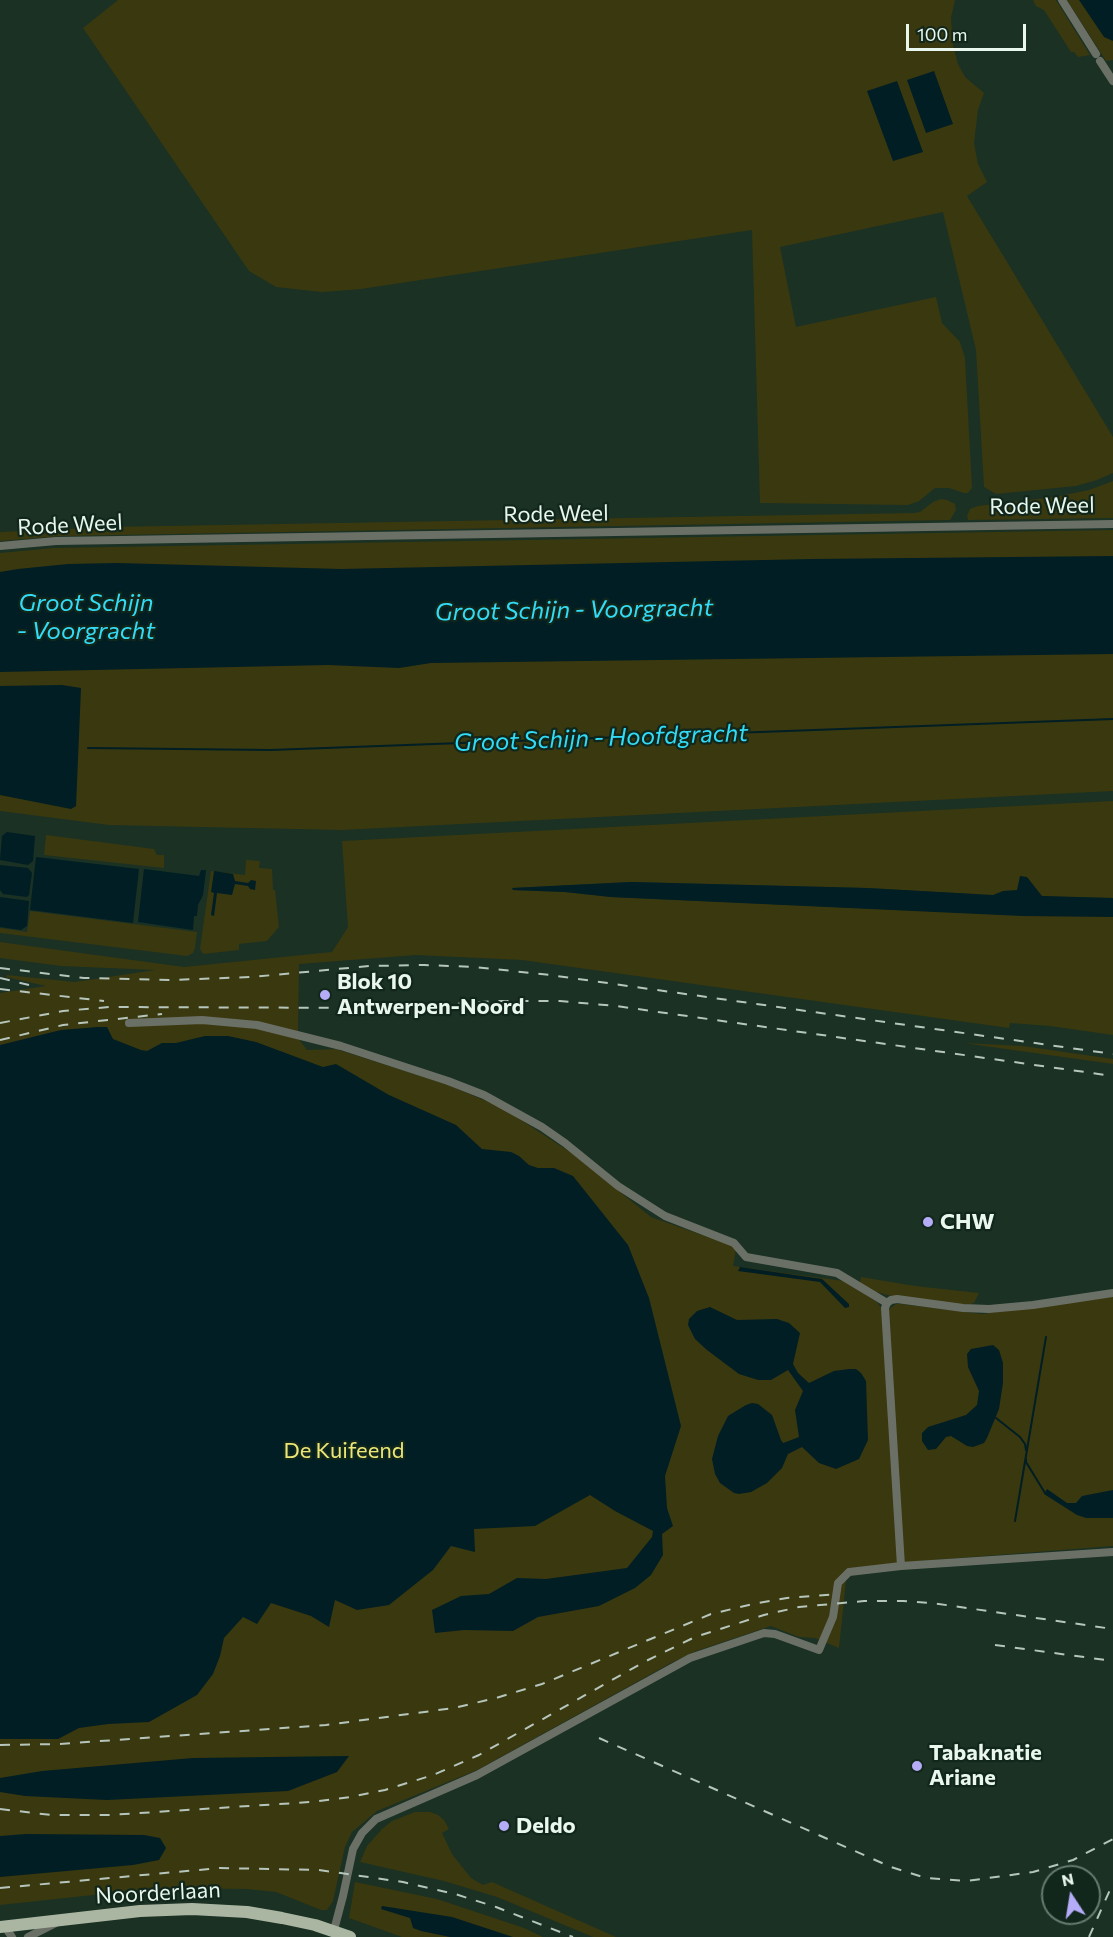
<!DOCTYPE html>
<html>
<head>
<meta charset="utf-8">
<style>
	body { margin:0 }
	#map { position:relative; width:1113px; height:1937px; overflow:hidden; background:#1a3124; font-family:Commissioner,sans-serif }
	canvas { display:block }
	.north { position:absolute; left:1041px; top:1865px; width:60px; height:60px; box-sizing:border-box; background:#11271b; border:2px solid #677a6f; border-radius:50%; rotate:348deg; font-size:16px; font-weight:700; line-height:24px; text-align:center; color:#e9f7ee }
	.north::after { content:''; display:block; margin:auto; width:21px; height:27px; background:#b5acf8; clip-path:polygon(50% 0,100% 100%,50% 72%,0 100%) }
	.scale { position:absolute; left:906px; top:24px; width:120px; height:27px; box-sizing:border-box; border:3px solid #e9f7ee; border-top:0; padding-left:8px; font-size:18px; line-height:21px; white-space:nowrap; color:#e9f7ee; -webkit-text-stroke:4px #11271b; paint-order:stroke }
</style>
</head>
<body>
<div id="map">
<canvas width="1113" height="1937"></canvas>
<div class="north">N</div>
<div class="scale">100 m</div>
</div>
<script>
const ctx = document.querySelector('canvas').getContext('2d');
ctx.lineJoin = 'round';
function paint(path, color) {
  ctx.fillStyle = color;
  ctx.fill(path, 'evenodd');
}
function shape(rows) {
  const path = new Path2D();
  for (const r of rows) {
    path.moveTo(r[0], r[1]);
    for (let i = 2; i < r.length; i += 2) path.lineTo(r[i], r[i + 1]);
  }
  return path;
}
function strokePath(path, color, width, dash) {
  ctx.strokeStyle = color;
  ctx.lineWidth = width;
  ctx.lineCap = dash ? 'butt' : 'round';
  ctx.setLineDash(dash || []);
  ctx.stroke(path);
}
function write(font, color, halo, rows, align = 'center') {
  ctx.font = font + ' Commissioner,sans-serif';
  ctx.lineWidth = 4.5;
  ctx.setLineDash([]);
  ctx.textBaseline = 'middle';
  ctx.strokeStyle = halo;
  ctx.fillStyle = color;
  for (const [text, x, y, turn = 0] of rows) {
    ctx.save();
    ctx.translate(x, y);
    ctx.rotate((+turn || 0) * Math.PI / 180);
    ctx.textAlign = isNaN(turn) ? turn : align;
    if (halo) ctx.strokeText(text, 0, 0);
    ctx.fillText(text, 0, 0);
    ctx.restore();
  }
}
paint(shape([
	[118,0,955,0,951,18,953,46,958,64,965,77,984,93,978,110,974,143,978,164,987,182,967,196,1113,437,1113,473,1097,480,1076,486,996,494,984,487,976,350,943,212,780,247,796,327,936,297,942,323,960,342,965,358,972,488,968,493,964,493,949,488,935,488,919,501,908,505,760,503,752,230,361,289,322,292,276,287,249,271,83,28],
	[1033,0,1056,0,1090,55,1078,57,1074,52,1071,52,1044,10,1036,6],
	[1067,0,1104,0,1113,13,1113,60,1106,61],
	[1113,481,1113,518,968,520,967,516,970,509,978,506,1054,497,1089,490],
	[941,499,947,500,955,504,956,510,950,520,61,536,0,541,0,532,108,527,914,513,920,512,933,502],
	[1113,530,1113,791,342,830,109,825,0,811,0,553,53,548],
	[1113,801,1113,898,1025,896,1113,909,1113,1035,1050,1026,1010,1023,1009,1028,522,960,416,955,299,964,298,1038,307,1050,336,1049,445,1084,501,1107,573,1154,651,1217,733,1246,736,1249,733,1266,844,1281,877,1302,882,1309,888,1310,896,1304,901,1304,982,1314,1113,1296,1113,1546,920,1561,852,1568,847,1571,839,1648,815,1638,799,1637,771,1626,696,1651,671,1663,477,1770,377,1811,352,1832,345,1847,333,1901,327,1910,321,1910,276,1892,247,1889,182,1888,131,1891,0,1905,0,993,46,986,6,977,7,975,75,982,155,970,61,966,0,958,0,942,184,967,332,952,348,927,342,841],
	[631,882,867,888,972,894,972,913,611,897,565,892,513,890,513,888],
	[46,835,154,849,157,855,164,855,164,868,44,855],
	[246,860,260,861,259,868,272,869,273,890,275,890,279,927,267,941,239,944,239,950,203,954,200,949,211,871,245,875],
	[30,911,197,932,195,948,193,953,187,956,0,933,0,928,27,932],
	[963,1043,1023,1046,1113,1059,1113,1064],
	[861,1277,915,1286,979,1293,974,1303,964,1306,891,1296,873,1291,860,1283],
	[415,1812,430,1812,438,1815,444,1820,449,1829,442,1833,452,1854,471,1878,483,1885,492,1882,616,1937,593,1937,497,1897,444,1881,360,1862,367,1846,382,1829,392,1821],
	[355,1882,437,1899,524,1928,543,1937,402,1937,349,1918]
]), '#3a380f');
paint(shape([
	[1079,0,1113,0,1113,41,1104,37],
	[934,71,953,124,926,133,907,80],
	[897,81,923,152,893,161,867,91],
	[1113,556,1113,654,431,663,399,668,328,665,0,672,0,572,18,569,68,564,117,563,341,569,812,559],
	[62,685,81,688,76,806,71,809,0,795,0,686],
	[7,832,35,836,33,861,28,865,0,860,2,836],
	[36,857,139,869,133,923,30,910],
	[0,865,28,868,32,873,29,895,27,897,3,894,0,890],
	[144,869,199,876,201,870,206,870,203,895,198,905,197,916,194,916,193,930,138,922],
	[214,871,233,874,235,881,248,883,251,880,256,881,255,890,250,889,248,886,235,884,232,895,217,893,214,916,211,915,214,893,211,892],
	[1020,876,1027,877,1042,896,1113,898,1113,917,1022,916,611,897,565,892,513,890,512,888,631,882,867,888,993,895,1003,891,1017,890],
	[0,897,29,901,27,926,21,930,0,927],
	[98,1027,107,1027,113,1039,141,1050,147,1051,162,1043,176,1043,205,1036,228,1036,256,1042,323,1067,336,1064,389,1095,456,1125,482,1149,511,1152,519,1156,529,1165,538,1168,554,1168,573,1176,628,1245,649,1298,681,1426,665,1476,667,1508,673,1526,662,1534,663,1555,651,1575,635,1588,599,1606,538,1617,513,1631,464,1630,435,1633,432,1610,461,1596,489,1594,517,1578,546,1579,627,1568,652,1537,653,1531,615,1511,590,1495,535,1526,474,1529,475,1552,451,1546,433,1570,389,1605,357,1610,335,1600,329,1627,311,1616,271,1603,257,1624,243,1617,224,1638,220,1656,213,1674,197,1695,149,1722,108,1724,79,1728,58,1739,0,1739,0,1045,61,1030],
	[740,1267,822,1279,849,1304,849,1307,845,1308,820,1282,738,1271],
	[710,1307,737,1320,777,1319,789,1323,800,1333,793,1364,798,1373,809,1383,834,1371,849,1369,856,1369,861,1373,866,1381,868,1440,859,1459,836,1469,819,1463,802,1447,788,1454,782,1468,767,1483,751,1492,739,1494,734,1493,720,1483,715,1474,712,1459,718,1436,728,1416,746,1405,752,1403,758,1404,772,1415,781,1440,783,1443,786,1442,799,1437,795,1410,803,1391,788,1370,771,1380,758,1380,739,1374,707,1350,695,1339,688,1325,689,1319,697,1311],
	[993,1345,999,1350,1003,1363,1003,1383,999,1409,987,1438,984,1443,973,1447,967,1446,951,1436,946,1437,936,1449,928,1450,922,1441,922,1433,928,1427,966,1415,977,1405,979,1391,968,1367,967,1354,971,1349],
	[1047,1489,1067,1503,1076,1503,1082,1496,1113,1490,1113,1518,1086,1518,1077,1515,1044,1494],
	[349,1756,337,1772,288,1791,107,1800,25,1796,0,1792,0,1778,42,1771,193,1758],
	[26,1834,144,1835,160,1838,166,1848,159,1860,133,1865,0,1877,0,1836],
	[382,1906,452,1917,513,1937,450,1937,421,1931,413,1928,410,1918,381,1909]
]), '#001e24');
strokePath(shape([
	[88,748,271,750,1113,719],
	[996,1418,1020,1437,1025,1444,1026,1450],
	[1026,1459,1026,1462,1045,1493],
	[1015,1521,1046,1337]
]), '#001e24', 2);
strokePath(shape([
	[1062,0,1096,54],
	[1100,61,1113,81],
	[0,546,56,541,120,540,1113,524],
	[129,1023,202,1020,257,1025,341,1046,448,1081,484,1095,542,1127,565,1143,618,1186,665,1216,734,1243,746,1257,837,1273,887,1303],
	[901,1566,885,1308,887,1303,891,1300,897,1299,963,1308,989,1309,1033,1305,1113,1293],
	[5,1927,12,1937],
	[334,1930,343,1896,353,1849,362,1833,376,1819,477,1775,690,1658,764,1633,775,1634,819,1650,833,1617,838,1583,849,1572,901,1566,1113,1552],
	[28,1937,56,1923]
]), '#6b7067', 8);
strokePath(shape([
	[0,1927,140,1911,192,1909,247,1912,282,1918,315,1925,350,1937]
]), '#aab6a2', 12);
strokePath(shape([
	[0,968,84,978,171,980,252,977,369,966,424,965,475,967,550,975,1113,1054],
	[0,978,29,985],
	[0,989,104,1001],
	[0,1023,63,1011,109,1007,382,1008,497,1001,560,1001,616,1006,1113,1076],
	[0,1040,63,1025,162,1014],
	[995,1645,1113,1661],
	[599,1738,891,1867,926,1878,966,1881,1033,1872,1073,1860,1113,1839],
	[0,1745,59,1744,326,1725,454,1708,496,1698,542,1684,711,1614,753,1604,787,1598,839,1594],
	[0,1809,51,1815,109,1815,311,1802,350,1797,385,1790,433,1775,479,1755,644,1662,695,1637,764,1615,799,1607,864,1601,903,1601,932,1603,1113,1629],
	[0,1888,220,1868,319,1870,403,1882,455,1894,496,1907,573,1937],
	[1089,1937,1113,1883]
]), '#b6c6bc', 2, [10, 10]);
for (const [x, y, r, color] of [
	[325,995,6,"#b5acf8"],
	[928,1222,6,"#b5acf8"],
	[917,1766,6,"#b5acf8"],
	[504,1826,6,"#b5acf8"]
]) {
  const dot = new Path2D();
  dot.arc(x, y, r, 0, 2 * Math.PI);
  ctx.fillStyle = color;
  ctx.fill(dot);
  strokePath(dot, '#11271b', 2);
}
write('22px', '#e9f7ee', '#11271b', [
	["Rode Weel",1042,506,-1],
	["Rode Weel",556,514,-1],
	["Rode Weel",70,525,-3],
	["Noorderlaan",158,1893,-3]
]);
write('bold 22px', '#e9f7ee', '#11271b', [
	["Blok 10",337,982],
	["Antwerpen-Noord",337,1007],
	["CHW",940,1222],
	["Tabaknatie",929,1753],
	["Ariane",929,1778],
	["Deldo",516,1826]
], 'left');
write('22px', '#ebe677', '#11271b', [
	["De Kuifeend",344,1451]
]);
write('italic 24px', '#33dcf6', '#11271b', [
	["Groot Schijn",86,603],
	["- Voorgracht",86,631],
	["Groot Schijn - Voorgracht",574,610,-1],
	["Groot Schijn - Hoofdgracht",601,738,-2]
]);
</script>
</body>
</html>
